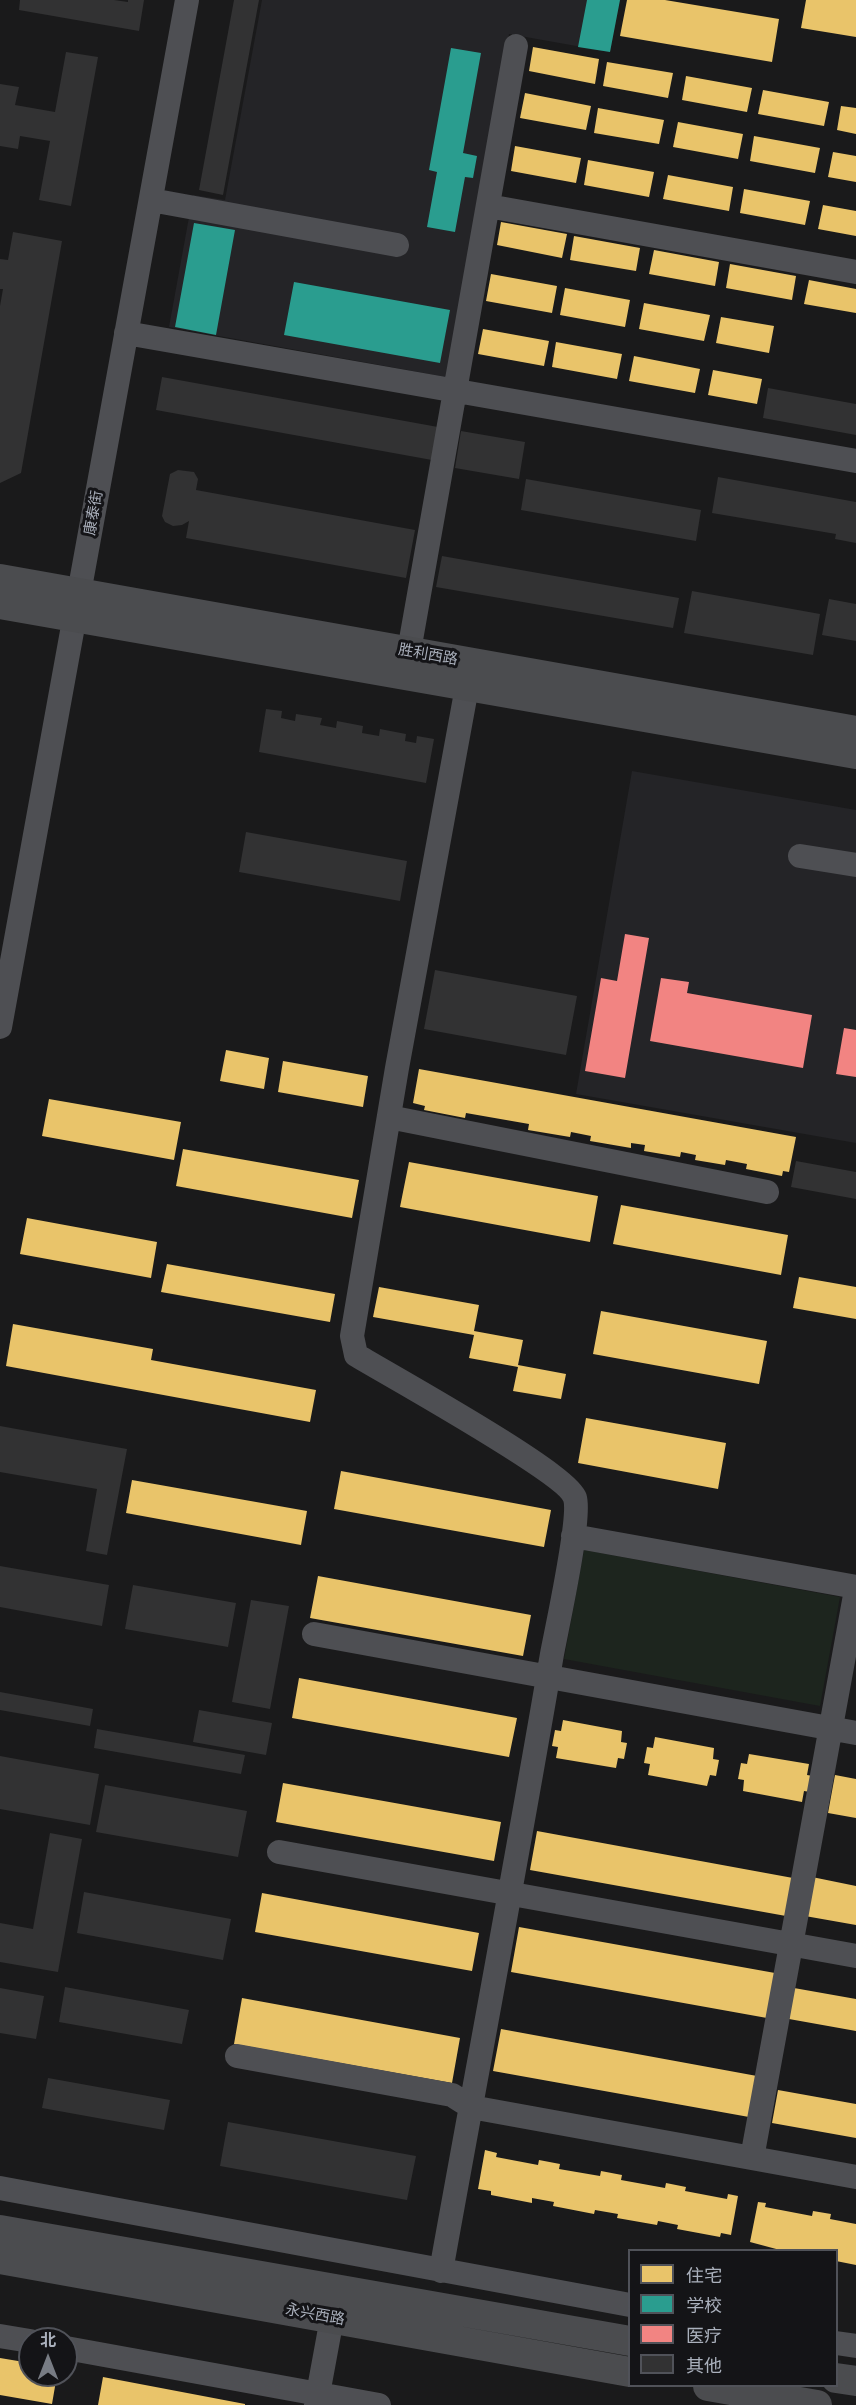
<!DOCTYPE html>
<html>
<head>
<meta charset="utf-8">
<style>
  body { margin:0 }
  #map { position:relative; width:856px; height:2405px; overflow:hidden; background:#1a1a1b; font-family:Arial,"Noto Sans SC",sans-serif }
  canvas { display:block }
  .legend { position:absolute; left:628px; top:2249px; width:210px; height:138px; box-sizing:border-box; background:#141417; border:2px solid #505259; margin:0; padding:8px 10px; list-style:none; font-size:18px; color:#aab0bc }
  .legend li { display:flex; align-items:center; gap:12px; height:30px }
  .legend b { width:30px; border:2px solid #505259 }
  .north { position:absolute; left:18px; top:2327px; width:60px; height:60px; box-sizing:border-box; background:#141417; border:2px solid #505259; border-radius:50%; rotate:0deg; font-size:16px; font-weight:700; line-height:24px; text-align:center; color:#aab0bc }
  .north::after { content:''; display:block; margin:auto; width:21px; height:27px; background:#787c84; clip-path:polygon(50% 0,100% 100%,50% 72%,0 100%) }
</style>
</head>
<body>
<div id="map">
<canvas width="856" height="2405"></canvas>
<ul class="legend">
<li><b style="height:16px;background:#e9c46a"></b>住宅</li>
<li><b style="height:16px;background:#2a9d8f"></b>学校</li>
<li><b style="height:16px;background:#f28482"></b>医疗</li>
<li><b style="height:16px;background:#323233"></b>其他</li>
</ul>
<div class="north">北</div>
</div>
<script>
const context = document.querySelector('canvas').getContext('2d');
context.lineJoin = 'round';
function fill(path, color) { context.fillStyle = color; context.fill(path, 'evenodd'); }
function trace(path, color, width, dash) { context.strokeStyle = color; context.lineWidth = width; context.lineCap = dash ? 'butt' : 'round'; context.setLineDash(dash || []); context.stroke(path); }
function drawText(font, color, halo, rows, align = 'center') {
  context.font = font + ' Arial,"Noto Sans SC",sans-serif'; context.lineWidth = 6; context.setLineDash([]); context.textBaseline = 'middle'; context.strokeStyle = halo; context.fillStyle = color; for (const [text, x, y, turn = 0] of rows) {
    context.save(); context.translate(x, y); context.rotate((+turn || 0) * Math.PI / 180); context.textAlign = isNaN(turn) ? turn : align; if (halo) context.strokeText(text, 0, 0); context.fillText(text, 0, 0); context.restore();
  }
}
fill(new Path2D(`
  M262,0H620L610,52L509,34L446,377L169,327L193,195L225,200Z
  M632,771L856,810V1143L576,1094Z`), '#242427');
fill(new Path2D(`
  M584,1550L840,1597L820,1706L564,1659Z`), '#1d251e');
fill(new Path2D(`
  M627,0H665L779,19L772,62L620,36Z
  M806,0H856V37L801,28Z
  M533,47L599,59L595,84L529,71Z
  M607,62L673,73L668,98L603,86Z
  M686,76L752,88L747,112L682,100Z
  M763,90L829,102L824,126L758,114Z
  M525,93L591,106L586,130L520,118Z
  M841,106L856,108V134L837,130Z
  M598,108L664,120L659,144L594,133Z
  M678,122L743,134L738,159L673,147Z
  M754,136L820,148L815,173L750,161Z
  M515,146L581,158L576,183L511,171Z
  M833,152L856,156V182L828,177Z
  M588,160L654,172L649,197L584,185Z
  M668,175L733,187L729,211L663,199Z
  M744,189L810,201L805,225L740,213Z
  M823,205L856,211V236L818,229Z
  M501,222L567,234L562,258L497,245Z
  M574,236L640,248L636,271L570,260Z
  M654,250L719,262L715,286L649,274Z
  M730,264L796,276L792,300L726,288Z
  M491,274L557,286L552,313L486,301Z
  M809,280L856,289V313L804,304Z
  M565,288L630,300L625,327L560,315Z
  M644,303L710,315L704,341L639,329Z
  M721,317L774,326L769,353L716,343Z
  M483,329L549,341L544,366L478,354Z
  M556,342L622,354L617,379L552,367Z
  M634,356L700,369L695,393L629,381Z
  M713,370L762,379L757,404L708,395Z
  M226,1050L269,1058L264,1089L220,1081Z
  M283,1061L368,1076L363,1107L278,1092Z
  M419,1069L796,1137L789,1172L783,1171L782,1176L746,1169L747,1164L726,1160L725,1165L695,1160L696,1155L681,1152L680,1157L644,1151L645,1145L631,1143V1148L590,1141L591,1136L571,1132L570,1137L528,1130L529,1124L466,1113L465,1118L424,1110L425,1106L413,1103Z
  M49,1099L181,1122L174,1160L42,1136Z
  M183,1149L359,1180L352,1218L176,1186Z
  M409,1162L598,1196L590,1242L400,1207Z
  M621,1205L788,1235L781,1275L613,1244Z
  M27,1218L157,1242L151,1278L20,1254Z
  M167,1264L335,1294L330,1322L161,1292Z
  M799,1277L856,1287V1319L793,1308Z
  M379,1287L479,1305L474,1331L523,1340L518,1365L566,1374L561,1399L513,1391L518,1367L469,1358L474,1335L373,1317Z
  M601,1311L767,1341L759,1384L593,1354Z
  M13,1324L153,1349L151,1360L316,1390L310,1422L6,1366Z
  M586,1418L726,1443L718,1489L578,1463Z
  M341,1471L551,1510L544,1547L334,1509Z
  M132,1480L307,1511L301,1545L126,1513Z
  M318,1576L531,1615L523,1656L310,1618Z
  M299,1678L517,1718L509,1757L292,1718Z
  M563,1720L622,1731L621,1742L627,1743L624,1759L618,1758L616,1768L556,1758L558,1747L552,1746L555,1730L561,1731Z
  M655,1737L714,1748L713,1759L719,1760L716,1776L710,1775L707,1786L648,1775L650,1764L644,1763L647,1747L653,1748Z
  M749,1754L809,1764L807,1775L813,1776L810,1792L804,1791L802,1802L743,1791L744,1780L738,1779L741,1763L747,1764Z
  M835,1775L856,1779V1818L828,1813Z
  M283,1783L501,1822L494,1861L276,1822Z
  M537,1831L793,1878L786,1916L530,1870Z
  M812,1877L856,1886V1925L805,1916Z
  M262,1893L479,1933L472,1971L255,1932Z
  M519,1927L775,1973L767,2018L511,1972Z
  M794,1988L856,1999V2031L789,2019Z
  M242,1998L460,2038L452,2083L234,2044Z
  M501,2029L757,2076L749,2117L493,2071Z
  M778,2090L856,2104V2138L772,2123Z
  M485,2150L497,2153L496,2157L538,2165L539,2160L560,2164L559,2169L600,2176L601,2171L622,2175L621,2180L665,2188L666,2183L686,2187L685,2191L727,2199L728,2194L738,2196L731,2235L721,2233L720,2237L677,2229L678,2225L658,2221L657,2225L617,2218L618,2214L595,2210L594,2214L553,2206L554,2202L532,2198V2203L491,2195V2191L478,2189Z
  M758,2202L766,2203L765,2207L812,2216L813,2211L831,2214L830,2219L856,2224V2265L836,2261V2250H780L750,2242Z
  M0,2358L30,2363V2375H57L52,2404L0,2395Z
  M103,2377L245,2404V2405H98Z`), '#e9c46a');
fill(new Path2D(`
  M587,0H620L610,52L578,47Z
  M451,48L481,53L463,153L477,156L473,178L465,177L455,232L427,227L437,172L429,170Z
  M194,223L235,230L216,335L175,327Z
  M294,282L450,310L440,363L284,335Z`), '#2a9d8f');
fill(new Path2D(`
  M625,934L649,938L625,1078L585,1071L601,978L617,981Z
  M661,978L689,982L687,993L812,1015L803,1068L650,1041Z
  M844,1028L856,1030V1077L836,1074Z`), '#f28482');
fill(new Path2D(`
  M20,0H114L128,2V0H144L139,31L19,10Z
  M234,0H259L223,195L199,190Z
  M66,52L98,57L71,206L39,200L50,141L20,136L18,149L0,146V84L19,87L15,105L55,112Z
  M13,232L62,241L21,473L0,483V306L3,289H0V259L8,260Z
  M162,377L438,427L432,460L156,410Z
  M768,388L856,404V435L763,418Z
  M461,431L525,442L519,479L455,468Z
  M178,470L194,472L198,479L196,490L415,530L406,578L186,538L189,521L182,525L173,526L165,522L162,516L170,474Z
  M718,477L856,502V543L835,539L836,534L712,513Z
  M526,479L701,510L696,541L521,510Z
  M442,556L679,598L673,628L436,587Z
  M692,591L820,614L813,655L684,633Z
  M829,599L856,604V641L822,635Z
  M266,709L282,711L281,718L295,721L296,714L322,718L320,725L336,728L337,721L363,726L362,733L379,736L380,729L406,734L405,741L416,743L417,736L434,739L426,783L259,752Z
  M246,832L407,861L400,901L239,872Z
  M435,970L577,996L566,1055L424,1029Z
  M796,1161L856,1172V1199L791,1187Z
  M0,1426L127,1449L107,1555L86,1551L97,1489L0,1472Z
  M0,1566L109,1585L102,1626L0,1607Z
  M133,1585L236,1603L228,1647L125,1629Z
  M251,1600L289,1606L270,1709L232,1702Z
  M0,1692L93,1709L90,1726L0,1710Z
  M199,1710L272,1723L266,1755L193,1742Z
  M97,1729L245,1755L241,1774L94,1748Z
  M0,1756L99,1774L90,1825L0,1809Z
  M105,1785L247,1811L238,1857L96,1832Z
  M50,1833L82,1839L58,1972L0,1962V1923L33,1929Z
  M84,1892L231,1919L223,1960L77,1933Z
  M65,1987L189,2010L182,2044L59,2022Z
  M0,1988L44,1996L36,2039L0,2033Z
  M48,2078L170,2100L164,2130L42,2108Z
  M228,2122L416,2156L407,2200L220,2166Z`), '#323233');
trace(new Path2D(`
  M151,200L397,245
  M488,206L856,272
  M126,333L856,461
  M409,651L516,46
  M800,856L856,865
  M0,1027L187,0
  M389,1117L767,1192
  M573,1536L856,1587
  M314,1634L856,1733
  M279,1852L856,1956
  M237,2056L452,2095L471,2107L856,2177
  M752,2158L856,1590
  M0,2188L630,2305
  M441,2271C478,2065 517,1860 552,1654C557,1627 581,1519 575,1498C567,1473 389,1375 356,1355L352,1336L397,1068L467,687
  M0,2336L30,2341
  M836,2343L856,2346
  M66,2348L379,2405
  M316,2405L332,2318`), '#4e4f53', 24);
trace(new Path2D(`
  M0,579L856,731
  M0,604L856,754
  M0,2230L630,2341
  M0,2259L630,2372
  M836,2378L856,2381
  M708,2386L817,2405`), '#4b4c4f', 30);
drawText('15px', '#aab0bc', '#141417', [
  ["康泰街",94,513,-80],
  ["胜利西路",428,655,10],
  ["永兴西路",315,2315,10]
]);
</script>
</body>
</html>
